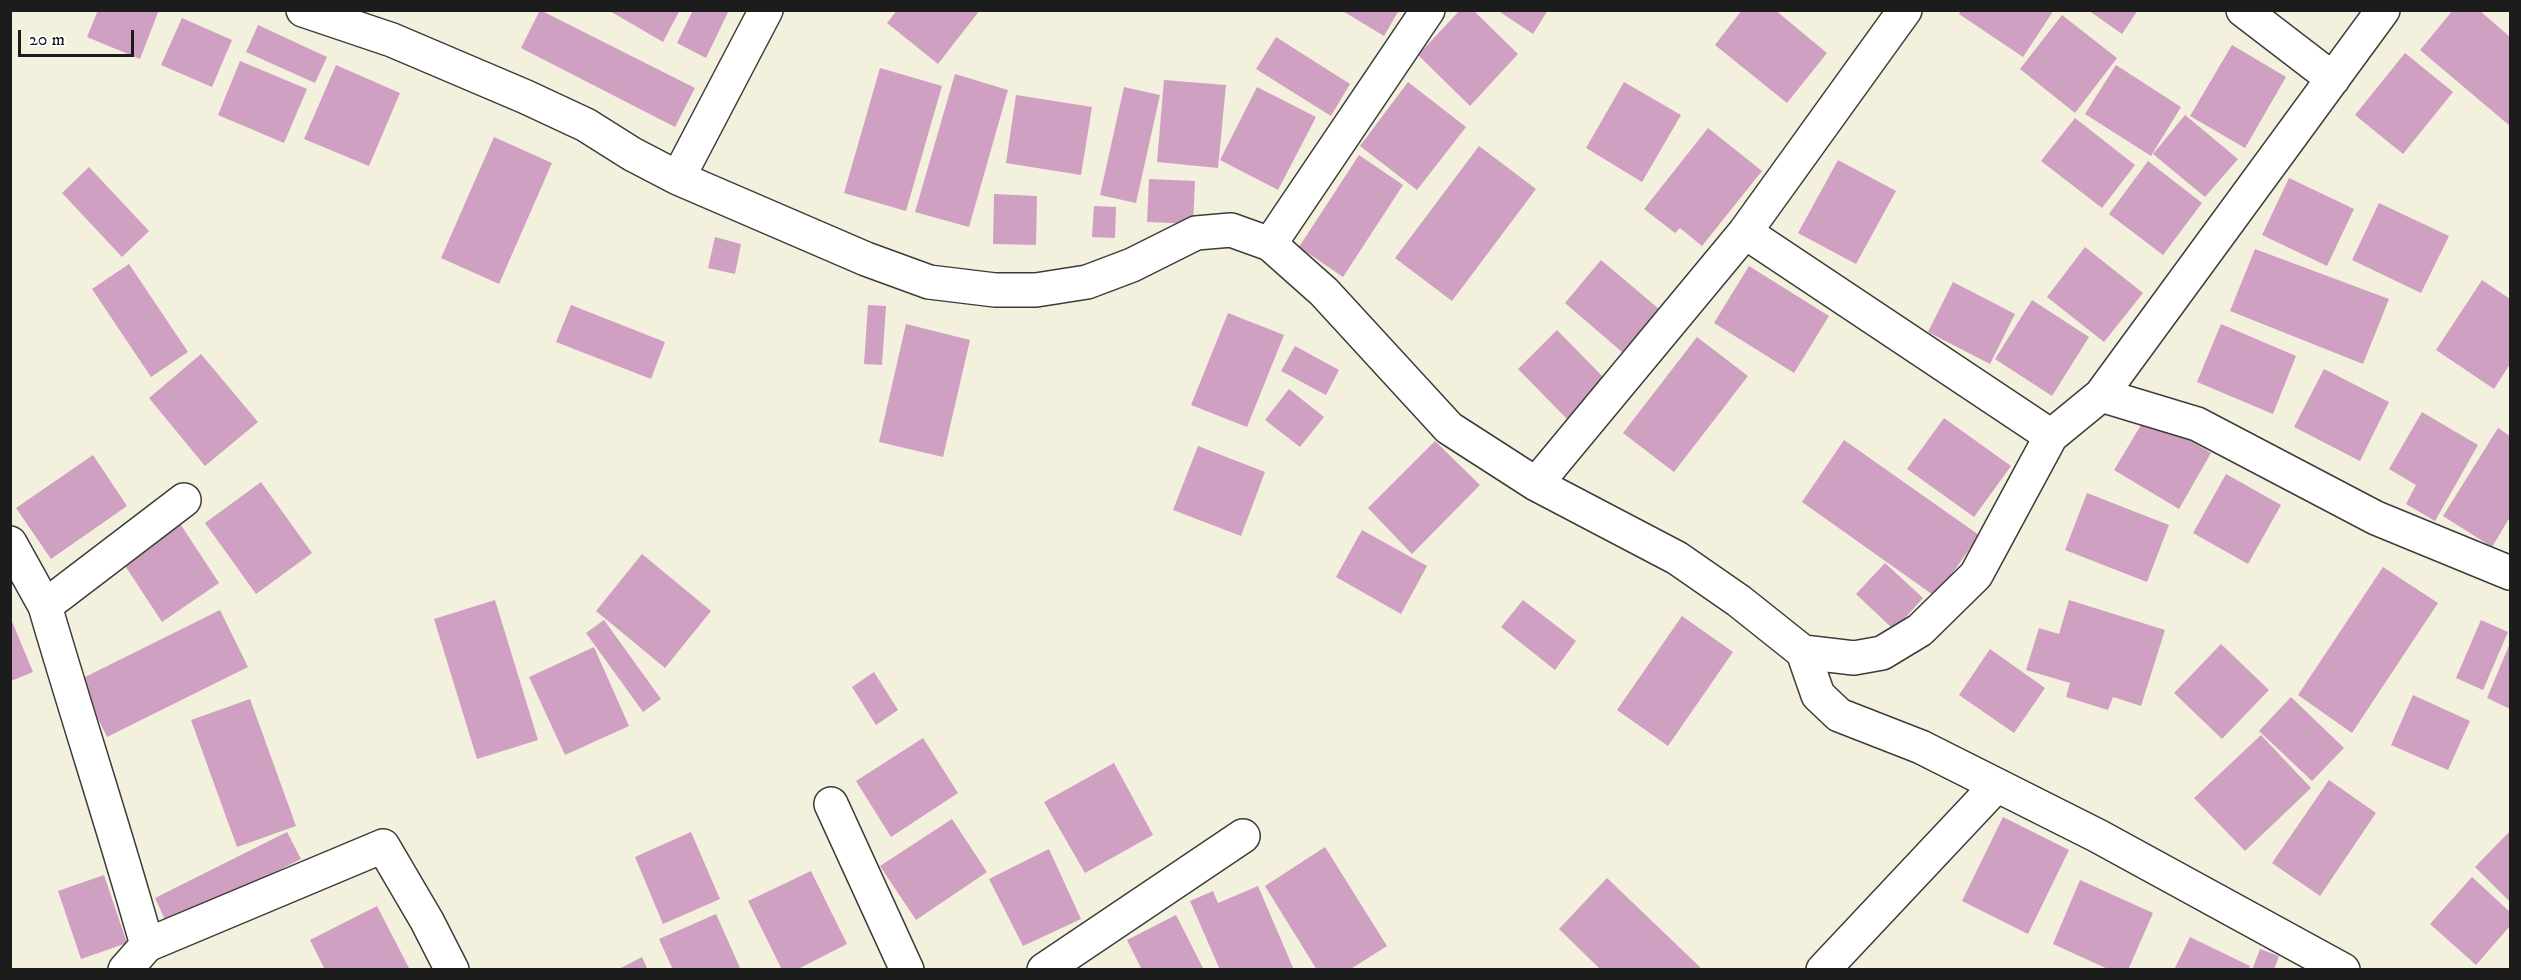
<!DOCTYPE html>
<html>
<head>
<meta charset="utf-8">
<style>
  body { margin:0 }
  #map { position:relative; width:2521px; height:980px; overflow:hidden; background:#f3f0de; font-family:"IM FELL DW Pica",serif }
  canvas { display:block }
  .frame { position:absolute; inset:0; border:12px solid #1c1c1c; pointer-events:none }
  .scale { position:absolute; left:18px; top:30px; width:116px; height:27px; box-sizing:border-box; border:3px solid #1c1c1c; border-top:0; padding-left:8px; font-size:18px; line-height:21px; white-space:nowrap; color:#1c1c1c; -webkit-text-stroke:4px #fff; paint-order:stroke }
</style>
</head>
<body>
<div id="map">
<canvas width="2521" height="980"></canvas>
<div class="frame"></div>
<div class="scale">20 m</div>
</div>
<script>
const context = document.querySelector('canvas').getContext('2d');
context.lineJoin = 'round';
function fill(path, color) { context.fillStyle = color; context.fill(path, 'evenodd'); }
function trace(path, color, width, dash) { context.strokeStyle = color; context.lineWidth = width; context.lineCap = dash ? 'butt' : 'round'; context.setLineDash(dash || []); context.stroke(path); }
fill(new Path2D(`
  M98,10H159L140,59L87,37Z
  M540,10L695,88L675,127L521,48Z
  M608,10H680L663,42Z
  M693,10H729L706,58L677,43Z
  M897,10H980L938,64L887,23Z
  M1341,10H1399L1384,36Z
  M1460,10H1473L1518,54L1470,106L1418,55Z
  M1497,10H1548L1533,34Z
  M1742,10H1775L1827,53L1787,103L1715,45Z
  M1961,10H2054L2023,57L1959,14Z
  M2088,10H2138L2122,34Z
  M2453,10H2479L2510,37V126L2420,50Z
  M2062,15L2117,58L2075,113L2020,69Z
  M182,18L232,40L212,87L161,65Z
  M258,25L327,57L315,83L246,52Z
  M1276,37L1350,84L1331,116L1256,69Z
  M2232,45L2286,77L2245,148L2190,116Z
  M2405,53L2453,92L2403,154L2355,115Z
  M240,61L307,89L284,143L218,115Z
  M336,65L400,93L369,166L304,139Z
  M2116,65L2181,107L2151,156L2085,114Z
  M880,68L942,86L906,211L844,193Z
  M955,74L1008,90L969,227L915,212Z
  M1164,80L1226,85L1218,168L1157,162Z
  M1408,82L1466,127L1417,190L1360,146Z
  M1624,82L1681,115L1642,182L1586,148Z
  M1124,87L1160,95L1136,203L1100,195Z
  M1257,87L1316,117L1278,190L1220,160Z
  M1016,95L1092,107L1081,175L1006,163Z
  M2185,115L2238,159L2205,197L2153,154Z
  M2075,118L2135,165L2102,208L2041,161Z
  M1708,128L1762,171L1702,246L1680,228L1675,233L1644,209Z
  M494,137L552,163L499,284L441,258Z
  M1479,146L1536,189L1452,301L1395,258Z
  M1359,155L1403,185L1343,277L1299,247Z
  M1838,160L1896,191L1856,264L1798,233Z
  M2148,161L2202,203L2163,255L2109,214Z
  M89,167L149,231L122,257L62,193Z
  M2289,178L2354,209L2327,266L2262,235Z
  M1149,179L1195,181L1193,224L1147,222Z
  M994,194L1037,196L1036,245L993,244Z
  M2379,203L2449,236L2421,293L2352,260Z
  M1094,206L1116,207L1115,238L1092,237Z
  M715,237L741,244L735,274L708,268Z
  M2085,247L2143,293L2104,342L2047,297Z
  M2255,249L2389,299L2363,364L2230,311Z
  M1601,260L1659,309L1622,352L1565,303Z
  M129,264L188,352L151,377L92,289Z
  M1749,266L1829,316L1794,373L1714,323Z
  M2482,280L2510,299V364L2494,389L2436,350Z
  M1953,282L2015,314L1990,364L1928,332Z
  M2032,300L2089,337L2052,396L1995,359Z
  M571,305L665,342L651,379L556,342Z
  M868,305L886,306L882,365L864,364Z
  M1228,313L1284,335L1247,427L1191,405Z
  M906,324L970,340L943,457L879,442Z
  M2221,324L2296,356L2273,414L2197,382Z
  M1557,330L1607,381L1568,420L1518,369Z
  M1697,337L1748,376L1674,472L1623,433Z
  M1295,346L1339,370L1326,395L1281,371Z
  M201,354L258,422L205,466L149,398Z
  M2324,369L2389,402L2360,461L2294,427Z
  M1289,389L1324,417L1300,447L1265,420Z
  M2422,412L2478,445L2435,521L2406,504L2416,485L2389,469Z
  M2147,415L2211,453L2179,509L2114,470Z
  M1944,418L2011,466L1974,517L1907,469Z
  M2498,428L2510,436V517L2492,547L2443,516Z
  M1844,440L1979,535L1936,597L1802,502Z
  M1435,441L1480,485L1412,554L1368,508Z
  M1198,446L1265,472L1241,536L1173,510Z
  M93,455L127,506L51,559L16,508Z
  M2226,474L2281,505L2248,564L2193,533Z
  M261,482L312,553L256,594L205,523Z
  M2087,493L2169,525L2147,582L2065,550Z
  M179,522L219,583L162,622L122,561Z
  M1362,530L1427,566L1401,614L1336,577Z
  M642,554L711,611L665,668L596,611Z
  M1885,563L1923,598L1894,630L1856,594Z
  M2383,567L2438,603L2352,733L2298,695Z
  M495,600L538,740L477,759L434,619Z
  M1523,600L1576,641L1555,670L1501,627Z
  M2069,600L2165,630L2141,706L2113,697L2108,710L2066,697L2070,683L2026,670L2039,628L2059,634Z
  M220,610L248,667L107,737L79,680Z
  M1682,616L1733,652L1668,746L1617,710Z
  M11,619L33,672L11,681Z
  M604,620L661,699L643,712L586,633Z
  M2481,620L2508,632L2483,690L2456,678Z
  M2510,643V709L2487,698Z
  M2221,644L2269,690L2222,739L2174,693Z
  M594,647L629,726L565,755L529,677Z
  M1990,649L2045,688L2014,733L1959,695Z
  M874,672L898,710L876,725L852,687Z
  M2413,695L2470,721L2448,770L2391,745Z
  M2291,697L2344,748L2312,781L2259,731Z
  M250,699L296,826L237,847L191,720Z
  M2261,735L2311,788L2245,851L2194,798Z
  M923,738L958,793L891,837L856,781Z
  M1114,763L1153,835L1085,873L1044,802Z
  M2329,780L2376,813L2320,896L2272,863Z
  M2003,817L2069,850L2028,934L1962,901Z
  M952,819L987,872L916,920L880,866Z
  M2510,831V902L2475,867Z
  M287,832L301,859L168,926L155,898Z
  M691,832L720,899L663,924L635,857Z
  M1325,847L1387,946L1349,970H1317L1265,886Z
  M1049,849L1081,919L1023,946L989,879Z
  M811,871L847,944L796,970H782L748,901Z
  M104,875L127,943L81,959L58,891Z
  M2472,877L2510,912V926L2476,965L2430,924Z
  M1607,878L1703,970H1601L1559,929Z
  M2080,880L2153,913L2128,970H2110L2053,944Z
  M1258,886L1294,970H1220L1190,901L1213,891L1218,903Z
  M377,906L410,970H325L310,940Z
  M716,914L741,970H673L659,939Z
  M1176,915L1204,970H1142L1127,940Z
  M2190,937L2250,966L2248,970H2174Z
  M2260,949L2279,956L2274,970H2252Z
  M642,957L648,970H617Z`), '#d0a0c2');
const minor = new Path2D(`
  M303,10L392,40L526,97L586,125L632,154L678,178L866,259L929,282L995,290H1036L1087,282L1132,265L1196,233L1231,230L1270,244L1324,292L1449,428L1536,484L1677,558L1739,601L1803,652L1818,695L1839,715L1921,747L2098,836L2343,970
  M2243,10L2333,79
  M678,178L766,10
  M1745,232L2051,436
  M1270,244L1428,10
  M2101,395L2197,424L2376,518L2510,573
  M1536,484L1745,232L1905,10
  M10,543L45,606
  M1803,652L1854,658L1882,653L1920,630L1976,575L2051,436L2101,395L2383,10
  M831,804L907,970
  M147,945L383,846L427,921L452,970
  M125,970L147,945C115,831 78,719 45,606L184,500
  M1044,970L1243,836
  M1823,970L1996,786`);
trace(minor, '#3c3c39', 36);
trace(minor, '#fff', 33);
</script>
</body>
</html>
